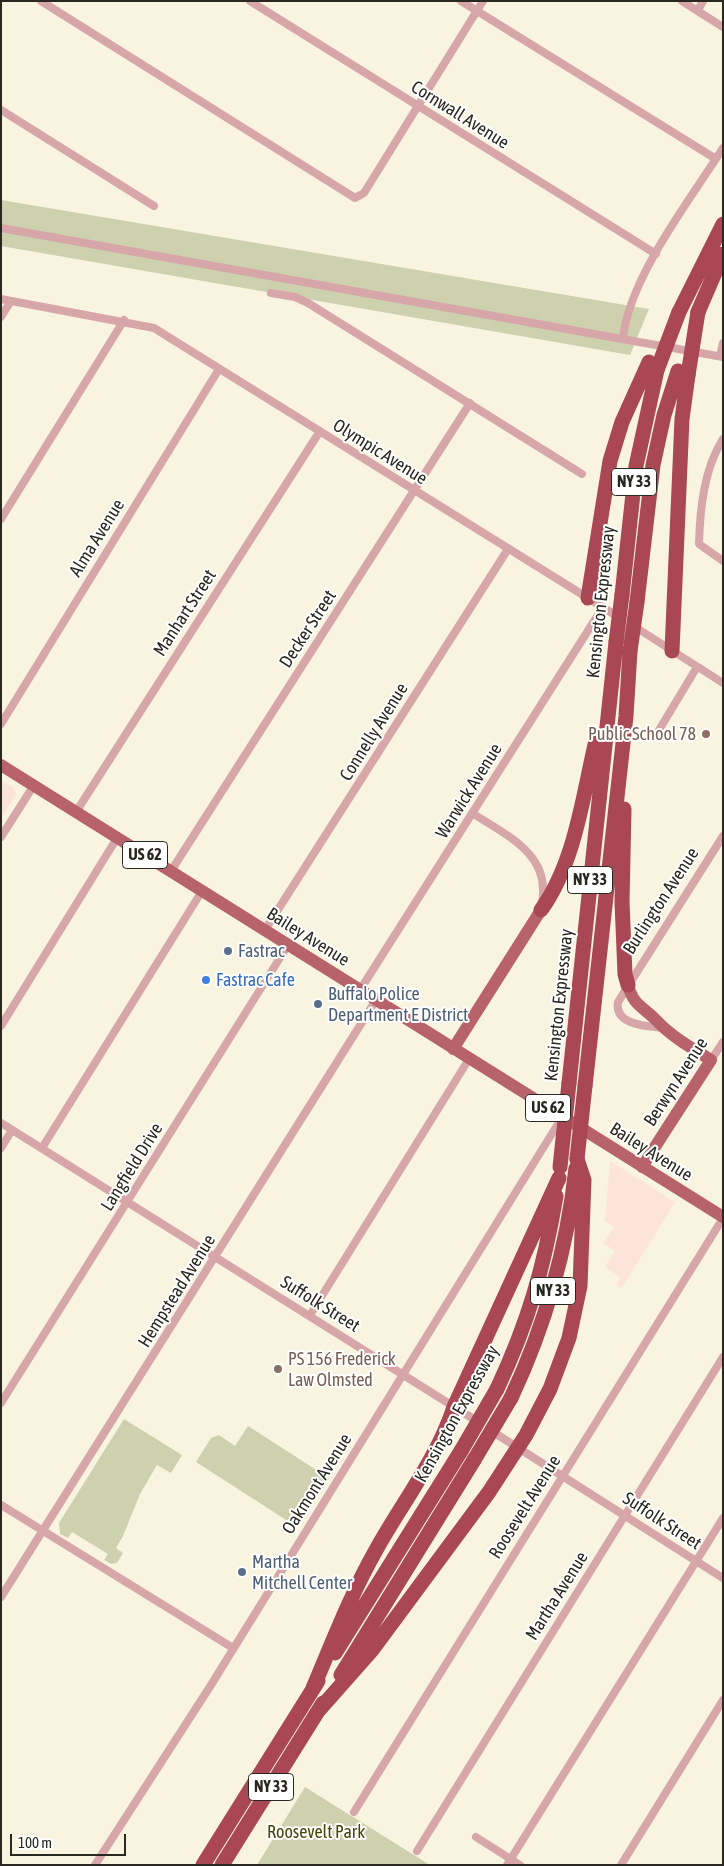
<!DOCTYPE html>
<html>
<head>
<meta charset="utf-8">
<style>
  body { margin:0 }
  #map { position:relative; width:724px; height:1866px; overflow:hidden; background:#f8f4e0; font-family:"Asap Condensed",sans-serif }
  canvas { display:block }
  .frame { position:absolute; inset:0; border:2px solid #292820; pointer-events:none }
  .scale { position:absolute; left:10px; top:1834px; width:116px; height:22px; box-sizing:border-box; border:2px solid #292820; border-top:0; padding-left:6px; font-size:15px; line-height:18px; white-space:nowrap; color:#292820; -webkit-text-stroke:4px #fff; paint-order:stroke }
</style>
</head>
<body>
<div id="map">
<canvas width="724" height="1866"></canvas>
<div class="frame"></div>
<div class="scale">100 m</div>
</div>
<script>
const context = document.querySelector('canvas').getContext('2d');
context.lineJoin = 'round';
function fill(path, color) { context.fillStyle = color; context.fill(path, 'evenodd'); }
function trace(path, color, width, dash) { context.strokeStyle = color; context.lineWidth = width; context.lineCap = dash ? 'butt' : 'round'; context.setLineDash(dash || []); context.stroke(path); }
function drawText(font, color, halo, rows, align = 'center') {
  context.font = font + ' "Asap Condensed",sans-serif'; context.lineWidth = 4; context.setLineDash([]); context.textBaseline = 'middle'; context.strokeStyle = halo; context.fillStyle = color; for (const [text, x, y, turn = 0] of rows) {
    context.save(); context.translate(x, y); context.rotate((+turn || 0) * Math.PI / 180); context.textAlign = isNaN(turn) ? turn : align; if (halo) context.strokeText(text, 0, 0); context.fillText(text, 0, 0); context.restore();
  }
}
fill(new Path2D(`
  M1,780L14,788L16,795L1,818Z
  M610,1161L675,1202L622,1288L617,1285L620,1277L605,1267L615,1251L603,1243L614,1227L605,1221Z`), '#fce4da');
fill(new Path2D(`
  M1,200L649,309L630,355L1,246Z
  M124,1419L182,1455L171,1473L157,1465L140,1494L123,1536L116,1548L123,1553L117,1563L111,1564L104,1560L108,1554L72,1532L68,1538L60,1534L59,1523Z
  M248,1426L329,1478L297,1527L196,1462L211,1438L219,1435L235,1446Z
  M305,1787L430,1865H257Z`), '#ced1ad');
trace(new Path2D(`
  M41,1L355,198L364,193L483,1
  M250,1L656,254
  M461,1L716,159
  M682,1L723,27
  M698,10L703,1
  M1,110L154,206
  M1,228L723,357
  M271,293L295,297L308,303L582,474
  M1,299L154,328L620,618
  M1,317L11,301
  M623,338C629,278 690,200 723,148
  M720,356L723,343
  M723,439C704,469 700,508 699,544L723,561
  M1,519L124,320
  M632,625L723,683
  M1,724L219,369
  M656,735L697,667
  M76,812L320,431
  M472,813C506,835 551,854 542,902
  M1,837L34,785
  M171,871L470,403
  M265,930L508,549
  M360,990L603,607
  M1,1026L117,838
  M662,1028C647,1026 614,1025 618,1002L723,836
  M711,1060L723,1042
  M1,1123L480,1423
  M1,1148L12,1130
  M42,1148L202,891
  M310,1315L469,1059
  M1,1403L288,945
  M490,1430L723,1578
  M1,1505L233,1648
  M1,1597L376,1000
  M354,1812L723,1218
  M476,1837L520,1865
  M417,1851L723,1357
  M95,1865L211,1685L561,1119
  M507,1865L723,1518
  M621,1865L723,1700`), '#d7a6a9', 8);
trace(new Path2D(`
  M1,765L723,1217
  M628,985C634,1007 643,1006 657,1021C672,1037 692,1048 711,1060L642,1167
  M453,1049L541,910`), '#b8626b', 12);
trace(new Path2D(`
  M679,312L723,224
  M698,312L723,254
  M622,595L636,466L657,370
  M588,598L610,461L622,422L649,362
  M637,602L653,465L664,415L678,371
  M672,651L682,419L688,375
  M624,809L622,902L625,974L628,985
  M541,910C576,861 583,794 597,736
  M569,1083L616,642
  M585,1086L626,716L630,651
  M497,1389C528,1323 544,1268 556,1196
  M511,1398C546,1324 567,1249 576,1168
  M335,1653L461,1451
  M341,1675L474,1460
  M313,1688C333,1641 351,1594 376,1550C402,1503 437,1459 454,1407L559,1178
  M319,1710L372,1650L489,1492L526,1435L550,1389L569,1338L580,1286L584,1180L577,1159
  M203,1865L318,1681
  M222,1865L323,1703`), '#aa4755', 15);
trace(new Path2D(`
  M657,370L679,312
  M688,375L698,312
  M616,642L622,595
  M630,651L637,602
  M577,1159L585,1086
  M560,1167L569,1083
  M461,1451L497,1389
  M474,1460L511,1398`), '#aa4755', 15);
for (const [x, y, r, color] of [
  [706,734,5,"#8d6e63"],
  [228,951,5,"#5c6f8a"],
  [206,980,5,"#3f7fe0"],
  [318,1004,5,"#5c6f8a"],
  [278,1369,5,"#8d6e63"],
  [242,1572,5,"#5c6f8a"]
]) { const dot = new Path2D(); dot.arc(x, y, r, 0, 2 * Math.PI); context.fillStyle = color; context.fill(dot); trace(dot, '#fff', 2); }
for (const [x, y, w] of [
  [634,482,45],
  [145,855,45],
  [590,880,45],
  [548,1108,45],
  [553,1291,45],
  [271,1787,45]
]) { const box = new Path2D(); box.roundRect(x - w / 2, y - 13.5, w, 27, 4); context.fillStyle = '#fff'; context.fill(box); trace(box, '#292820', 1); }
drawText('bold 16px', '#292820', null, [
  ["NY 33",634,482],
  ["US 62",145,855],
  ["NY 33",590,880],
  ["US 62",548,1108],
  ["NY 33",553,1291],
  ["NY 33",271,1787]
]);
drawText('18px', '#292820', '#fff', [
  ["Cornwall Avenue",460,115,32],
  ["Olympic Avenue",380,452,32],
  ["Alma Avenue",97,538,-58],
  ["Kensington Expressway",601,602,-84],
  ["Manhart Street",185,613,-57],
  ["Decker Street",308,629,-57],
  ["Connelly Avenue",374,732,-58],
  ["Warwick Avenue",469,791,-58],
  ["Burlington Avenue",661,901,-57],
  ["Bailey Avenue",308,937,32],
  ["Kensington Expressway",559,1005,-84],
  ["Berwyn Avenue",676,1082,-57],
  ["Bailey Avenue",651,1152,32],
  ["Langfield Drive",132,1167,-58],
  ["Hempstead Avenue",177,1291,-58],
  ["Suffolk Street",320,1304,32],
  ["Kensington Expressway",457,1414,-61],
  ["Oakmont Avenue",317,1484,-58],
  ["Roosevelt Avenue",525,1507,-58],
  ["Suffolk Street",662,1521,33],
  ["Martha Avenue",557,1596,-58]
]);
drawText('18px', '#785e54', '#fff', [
  ["Public School 78",696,734],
  ["PS 156 Frederick",288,1359,"left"],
  ["Law Olmsted",288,1380,"left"]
], 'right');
drawText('18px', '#4e5e75', '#fff', [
  ["Fastrac",238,951],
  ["Buffalo Police",328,994],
  ["Department E District",328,1015],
  ["Martha",252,1562],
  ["Mitchell Center",252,1583]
], 'left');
drawText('18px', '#366cbe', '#fff', [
  ["Fastrac Cafe",216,980]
], 'left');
drawText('18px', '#464707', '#fff', [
  ["Roosevelt Park",316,1832]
]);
</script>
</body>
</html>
